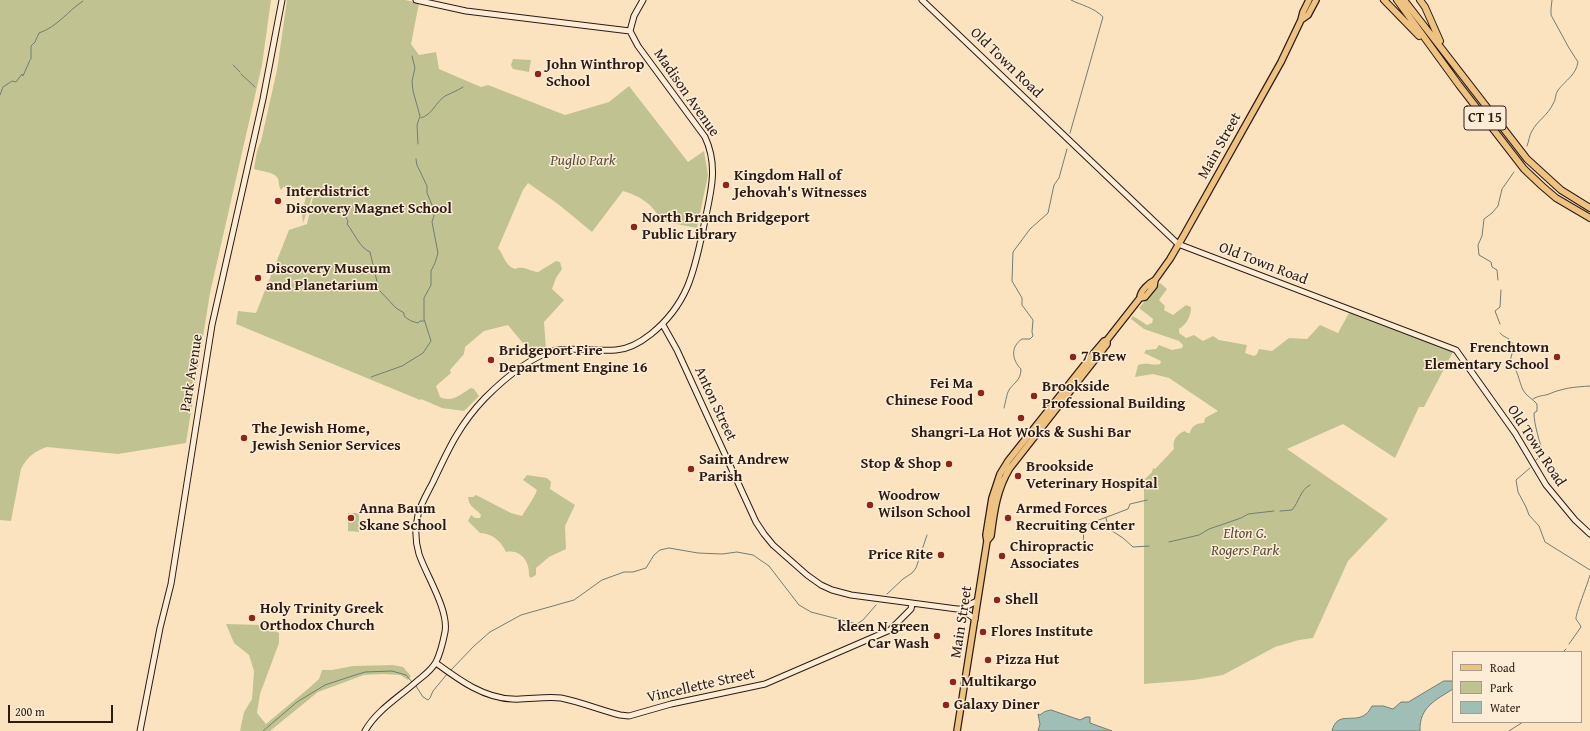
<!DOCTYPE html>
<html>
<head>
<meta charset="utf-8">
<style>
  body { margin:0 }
  #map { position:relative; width:1590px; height:731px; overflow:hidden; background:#fce3c0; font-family:"Gentium Book Plus",serif }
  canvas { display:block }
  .legend { position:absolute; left:1452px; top:651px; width:130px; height:72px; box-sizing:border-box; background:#fdedd6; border:1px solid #a99988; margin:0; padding:5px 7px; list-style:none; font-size:12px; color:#2c1b14 }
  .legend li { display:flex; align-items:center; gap:8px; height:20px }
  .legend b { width:20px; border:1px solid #a99988 }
  .scale { position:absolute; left:8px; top:705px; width:105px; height:18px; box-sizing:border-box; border:2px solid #2c1b14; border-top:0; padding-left:5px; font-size:12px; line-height:14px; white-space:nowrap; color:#2c1b14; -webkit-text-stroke:3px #fdedd6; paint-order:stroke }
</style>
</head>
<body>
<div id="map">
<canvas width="1590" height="731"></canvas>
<ul class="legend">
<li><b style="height:5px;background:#eec280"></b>Road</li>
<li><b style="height:11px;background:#c0c391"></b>Park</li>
<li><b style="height:11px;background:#9fbeb6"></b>Water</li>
</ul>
<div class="scale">200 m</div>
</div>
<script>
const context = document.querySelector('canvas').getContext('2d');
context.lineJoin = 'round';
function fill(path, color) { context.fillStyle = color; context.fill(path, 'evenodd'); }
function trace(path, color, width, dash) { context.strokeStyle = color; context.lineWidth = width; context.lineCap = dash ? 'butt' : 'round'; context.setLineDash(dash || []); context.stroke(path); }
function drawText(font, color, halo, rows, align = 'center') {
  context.font = font + ' "Gentium Book Plus",serif'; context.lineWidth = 3; context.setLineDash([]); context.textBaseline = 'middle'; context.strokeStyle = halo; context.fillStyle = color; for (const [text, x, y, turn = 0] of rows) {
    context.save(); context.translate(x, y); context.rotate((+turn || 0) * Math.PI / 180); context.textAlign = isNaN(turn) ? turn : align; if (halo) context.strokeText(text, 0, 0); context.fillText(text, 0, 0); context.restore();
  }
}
fill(new Path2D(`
  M0,0H271L262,65L210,293L186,443L118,454L47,447C35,451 27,457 21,469L11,521L0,520Z
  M287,0H405L419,3L411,44L419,55L436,52L439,69L481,87L488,85L565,115L609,102L629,86L688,162L704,151L708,175L697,228L661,221C653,204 640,196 623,191L592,232L558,204L528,183L523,190L498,248C504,255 505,266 515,269C523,265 530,271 538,272L556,261L560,262L562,269L556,278L552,289L564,300L544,322L546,349L531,353L508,325L484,331L465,347L464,354L450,370L451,373L436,386L440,397C452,403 461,394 471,388L474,389L479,396L464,411L442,408L421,399L420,400L236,324L238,311L256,313L289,230L307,224L315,188L303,223L302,214L306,196L302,195V191L283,187L281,190C278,186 280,182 277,177C273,172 260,171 254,169L257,151L261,141L277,70Z
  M513,59L531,60L529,72L513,69L511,65Z
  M1160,283L1167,289L1159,300L1165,306L1164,310L1173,315L1186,305L1191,307C1191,316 1187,324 1179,329V333L1186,338L1194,335L1203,341L1213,336L1219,340L1247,345L1245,353L1254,356L1257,354L1259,349L1272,351L1289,338L1307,339L1320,325L1338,333L1350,311L1454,350L1424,407H1419L1395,458L1343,424L1287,449L1388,519L1348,561L1313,638L1299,640L1275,647L1223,675L1194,680L1144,684V480L1152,472L1153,468L1155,469L1174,449C1172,441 1176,434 1185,431L1187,433H1190C1191,426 1197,423 1204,423L1205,418L1218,411L1169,378L1153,374L1135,377L1138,365C1148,362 1153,366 1160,364L1161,361L1144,353L1146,350L1156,349L1159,345L1172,350L1182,348L1183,345L1179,341L1144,329L1131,319L1133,316L1147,325L1152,323L1153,319L1139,308Z
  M527,475L547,478L551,482L550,489L575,505L565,526L566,549L549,557L536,568V575L531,578L529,576C530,562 521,549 506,552C500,540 493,534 480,533L468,521L471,515L475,518H480L481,515C476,508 469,508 468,497H473L476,495L511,513L522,516C527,507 534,499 537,490L523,480Z
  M348,513H359V532L348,531Z
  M226,624L262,625L279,633V643L260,694L257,713L266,724L309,688L319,679L322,670H332L353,666L393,665L403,667L411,676L408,680L400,675L383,674L364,675L318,692L270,731H240L244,712L252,699L254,671L249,655L234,643Z`), '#c0c391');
const water = new Path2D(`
  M1444,681H1453V689C1436,700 1419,707 1420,731H1332C1337,710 1354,724 1366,714C1368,713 1370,709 1372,706H1383L1393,709L1401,702H1408Z
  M1051,710L1080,720L1086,717H1090V723L1112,731H1038L1040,724L1038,714L1040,715L1044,712Z`);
fill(water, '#9fbeb6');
trace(water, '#717d75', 1);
trace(new Path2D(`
  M412,56L415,68L412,81L413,91L420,116L417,125L418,144
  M31,59V46L35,42L39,33C57,27 68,11 83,1
  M233,65L240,72
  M241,74L255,87
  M0,95L3,87L12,81L16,82L22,74L23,76L30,60
  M421,118C432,115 436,102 445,96C451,93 457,91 463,87
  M1070,133L1103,17C1093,7 1083,6 1071,0
  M1527,146C1529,141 1529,136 1532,131C1537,121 1548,115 1553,104C1556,100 1555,94 1558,90C1566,80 1576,75 1578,62L1569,48L1551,15V9L1552,0
  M329,206L343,212L348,221L347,224C355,234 359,247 370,252L379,290L396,308L404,313V316C410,321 411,321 418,323L420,321H424
  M1498,280L1497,270L1492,267L1491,262L1479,255L1478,245L1482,236L1484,219L1492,213L1498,206L1502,189L1514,172
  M1500,324L1495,311L1500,307L1501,290
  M1500,333C1502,336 1506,337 1509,339C1517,346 1511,354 1510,362C1518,369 1519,382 1523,390C1526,396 1533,399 1537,404V411L1534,413C1534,425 1540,442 1543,454L1536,460
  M371,377L402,366L423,353L431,341L424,319V298L431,285V271L435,263L438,253L432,222L435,212L427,193V186L417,165L416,159
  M1533,399C1539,395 1544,396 1549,394C1563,388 1574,387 1590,386
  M1004,408C1005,404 1007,394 1008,392C1012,383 1021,382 1021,369C1012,360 1010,347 1022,339H1030L1033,336L1032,332L1033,320L1022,305V298L1012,281L1013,252L1030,229L1048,213L1054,185L1059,178L1067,149
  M1530,468L1516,480L1518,492L1526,507L1529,515L1539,526L1545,542L1590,570
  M1280,511L1292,510C1299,502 1300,490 1310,485
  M1106,518L1109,529L1123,538L1133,547L1149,546
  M1169,542L1199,535L1209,529L1241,518L1248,514L1274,511
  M1088,552V550L1084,547L1083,526L1128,509L1130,504L1147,500
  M887,594L903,579L912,573L916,568L927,535
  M1569,644L1581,627C1580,624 1577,621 1576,619C1575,615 1588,583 1590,575
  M1563,652L1566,649
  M450,671L474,646L490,632L521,615L574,600L602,580L624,572H633L646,568L654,555L660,550L669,548L698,553L722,554L737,552L753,555L769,566L799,605L811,612L857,624L863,620L876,605
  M416,686L423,697L428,700L430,698L433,691L448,673
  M263,731L297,702L325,685L349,677L365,672L392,671L406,675L412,682
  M1509,731L1523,722`), '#717d75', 1);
const secondary = new Path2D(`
  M416,0L466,11L630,31
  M922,0L1178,244L1456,350L1515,433L1546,485L1575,520L1590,534
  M663,325L677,350L756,522L764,534L773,545L807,575L821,585L832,590L851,595L957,609H961L977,601
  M961,609L975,619
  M436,663C458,679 483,698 512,699C528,700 544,696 561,698C581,702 600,710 620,715L629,716L671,704L765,684L890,630L911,609L912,604
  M140,731L160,628L171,584L212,325L263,99L282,0
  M365,731C376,711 399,697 416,682C423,676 431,671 436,662C440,654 443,642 445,632C449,610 426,575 419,554C415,541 415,528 418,515C421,503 428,492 433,482C448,450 459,425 485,398C503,380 528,358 553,351C574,346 595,352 616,350C630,349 641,342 651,334C687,305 694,273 703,230C709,198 720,169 705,137L638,46L630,31L634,16L643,0`);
const primary = new Path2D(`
  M1301,20L1308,15L1316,0
  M1140,298L1145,297L1154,286L1155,280L1170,259L1184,235L1281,62L1301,20L1303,12L1309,0
  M987,541L991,536C994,512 997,489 1010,468L1097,357L1107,344V340L1140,298C1140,291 1149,283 1155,280
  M957,731L987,541L986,535L992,498L1000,474L1008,461L1093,354L1104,341L1107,340`);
const highway = new Path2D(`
  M1384,0L1419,36
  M1397,0L1459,85L1524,169L1542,186L1556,198L1590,218
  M1404,0L1527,159L1561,190L1590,208
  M1420,0L1425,7L1440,41`);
trace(secondary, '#2c1b14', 7);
trace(primary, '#2c1b14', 8);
trace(highway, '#2c1b14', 8);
trace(secondary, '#fdedd6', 5);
trace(primary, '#eec280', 5.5);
trace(highway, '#eec280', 6);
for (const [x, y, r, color] of [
  [538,74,4,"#8f2418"],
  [726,185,4,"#8f2418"],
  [278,201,4,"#8f2418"],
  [634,227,4,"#8f2418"],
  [258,278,4,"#8f2418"],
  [1073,357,4,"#8f2418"],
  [1557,357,4,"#8f2418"],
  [491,360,4,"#8f2418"],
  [981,393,4,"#8f2418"],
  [1034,396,4,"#8f2418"],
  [1021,418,4,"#8f2418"],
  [244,438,4,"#8f2418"],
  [949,464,4,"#8f2418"],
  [691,469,4,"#8f2418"],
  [1018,476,4,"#8f2418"],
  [870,505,4,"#8f2418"],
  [351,518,4,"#8f2418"],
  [1008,518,4,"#8f2418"],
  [941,555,4,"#8f2418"],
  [1002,556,4,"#8f2418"],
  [997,600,4,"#8f2418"],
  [252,618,4,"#8f2418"],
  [983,632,4,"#8f2418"],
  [937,636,4,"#8f2418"],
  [988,660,4,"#8f2418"],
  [953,682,4,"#8f2418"],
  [946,705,4,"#8f2418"]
]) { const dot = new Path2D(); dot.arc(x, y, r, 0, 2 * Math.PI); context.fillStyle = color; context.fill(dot); trace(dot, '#fdedd6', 1.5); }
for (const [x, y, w] of [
  [1485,118,42]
]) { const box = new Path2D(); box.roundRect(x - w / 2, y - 12, w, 24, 3); context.fillStyle = '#fdedd6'; context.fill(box); trace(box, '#2c1b14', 1); }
drawText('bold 14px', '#2c1b14', null, [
  ["CT 15",1485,118]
]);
drawText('15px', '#2c1b14', '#fdedd6', [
  ["Old Town Road",1006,63,44],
  ["Madison Avenue",686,93,55],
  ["Main Street",1220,146,-61],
  ["Old Town Road",1263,264,21],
  ["Park Avenue",192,373,-81],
  ["Anton Street",715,404,65],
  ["Old Town Road",1536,446,57],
  ["Main Street",962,622,-81],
  ["Vincellette Street",701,686,-13]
]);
drawText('bold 15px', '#2c1b14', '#fdedd6', [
  ["John Winthrop",546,65],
  ["School",546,82],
  ["Kingdom Hall of",734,176],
  ["Jehovah's Witnesses",734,193],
  ["Interdistrict",286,192],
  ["Discovery Magnet School",286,209],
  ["North Branch Bridgeport",642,218],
  ["Public Library",642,235],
  ["Discovery Museum",266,269],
  ["and Planetarium",266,286],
  ["Frenchtown",1549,348,"right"],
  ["Elementary School",1549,365,"right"],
  ["Bridgeport Fire",499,351],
  ["Department Engine 16",499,368],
  ["7 Brew",1081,357],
  ["Fei Ma",973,384,"right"],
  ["Chinese Food",973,401,"right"],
  ["Brookside",1042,387],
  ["Professional Building",1042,404],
  ["The Jewish Home,",252,429],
  ["Jewish Senior Services",252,446],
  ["Shangri-La Hot Woks & Sushi Bar",1021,433,"center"],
  ["Saint Andrew",699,460],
  ["Parish",699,477],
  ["Stop & Shop",941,464,"right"],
  ["Brookside",1026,467],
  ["Veterinary Hospital",1026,484],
  ["Woodrow",878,496],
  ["Wilson School",878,513],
  ["Anna Baum",359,509],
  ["Skane School",359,526],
  ["Armed Forces",1016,509],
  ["Recruiting Center",1016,526],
  ["Chiropractic",1010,547],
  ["Associates",1010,564],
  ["Price Rite",933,555,"right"],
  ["Shell",1005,600],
  ["Holy Trinity Greek",260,609],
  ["Orthodox Church",260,626],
  ["kleen N green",929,627,"right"],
  ["Car Wash",929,644,"right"],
  ["Flores Institute",991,632],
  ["Pizza Hut",996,660],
  ["Multikargo",961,682],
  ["Galaxy Diner",954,705]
], 'left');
drawText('italic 15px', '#584d3a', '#fdedd6', [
  ["Puglio Park",583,161],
  ["Elton G.",1245,534],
  ["Rogers Park",1245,551]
]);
</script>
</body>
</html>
